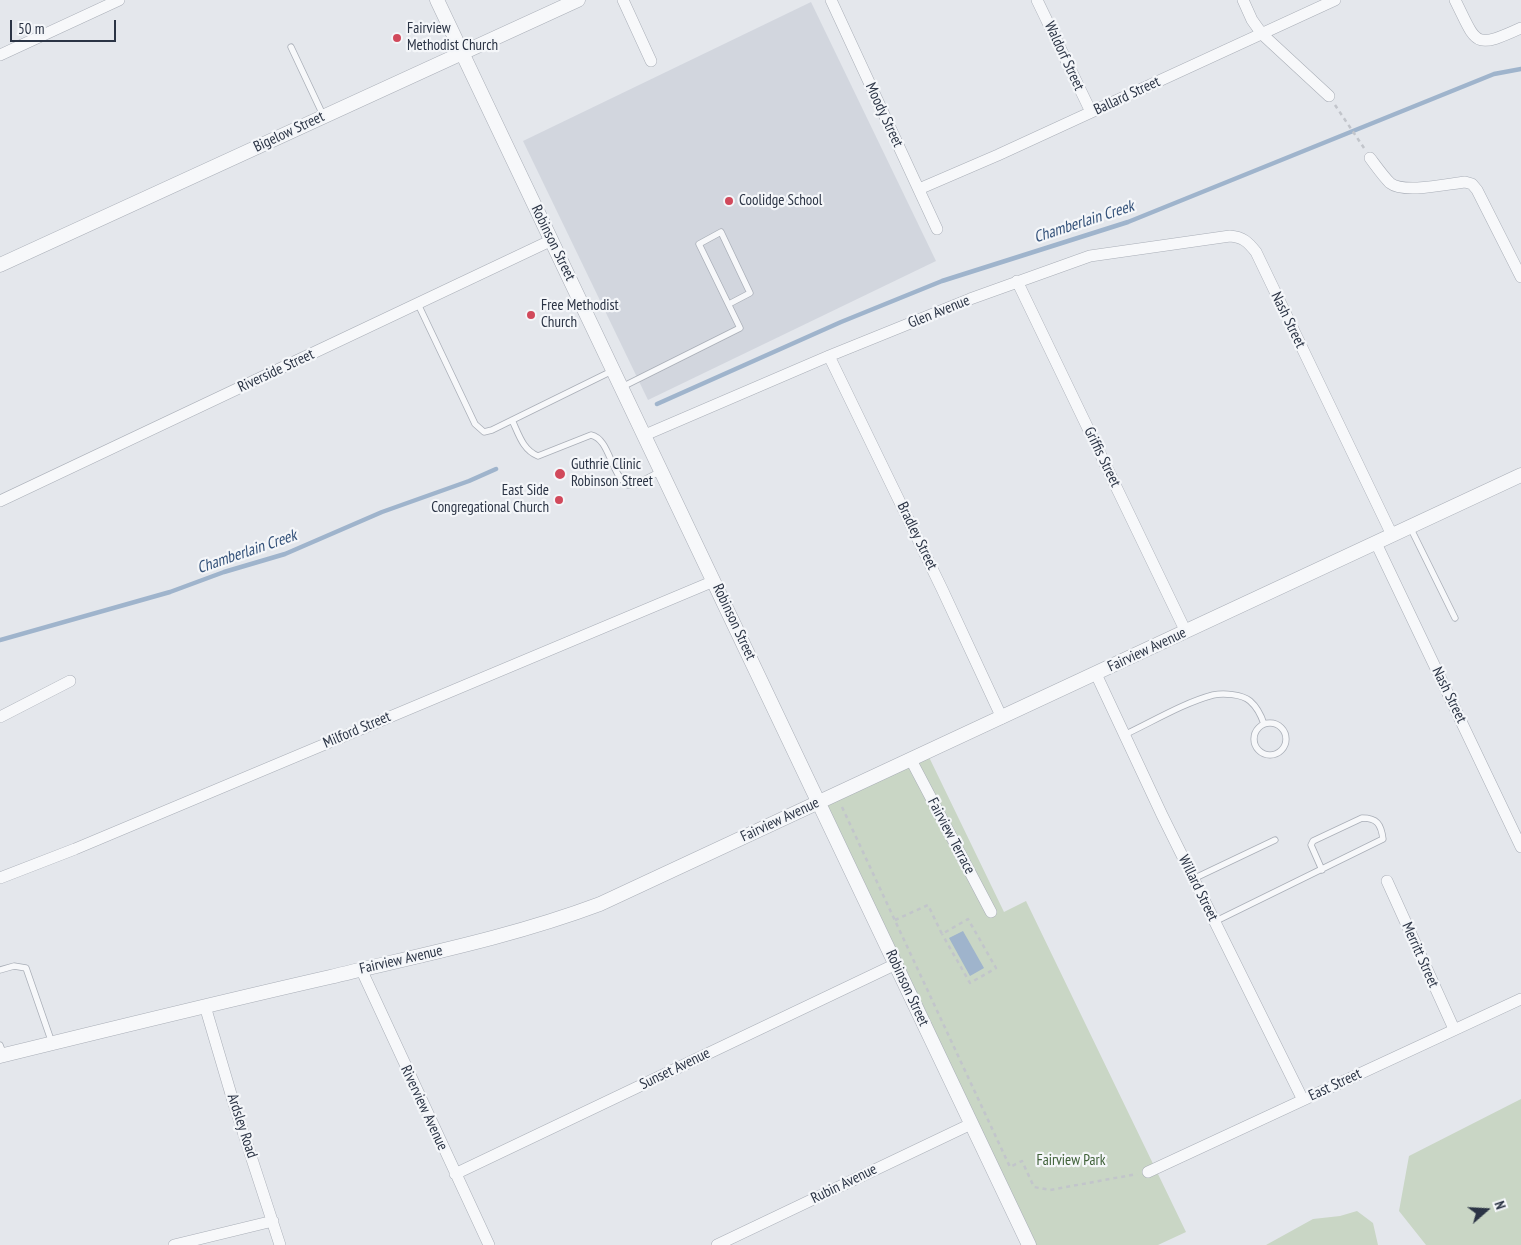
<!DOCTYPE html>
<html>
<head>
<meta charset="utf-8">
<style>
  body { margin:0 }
  #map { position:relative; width:1521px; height:1245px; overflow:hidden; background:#e4e7ec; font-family:"PT Sans Narrow",sans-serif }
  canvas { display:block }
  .north { position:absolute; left:1461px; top:1185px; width:50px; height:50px; -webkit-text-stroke:4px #f4f6f9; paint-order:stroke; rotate:71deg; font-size:14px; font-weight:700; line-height:20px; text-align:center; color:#2b3445 }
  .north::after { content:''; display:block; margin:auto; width:18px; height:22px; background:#2b3445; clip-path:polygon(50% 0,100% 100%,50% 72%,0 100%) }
  .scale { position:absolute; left:10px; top:20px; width:106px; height:22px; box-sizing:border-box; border:2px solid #2b3445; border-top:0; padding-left:6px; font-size:15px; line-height:18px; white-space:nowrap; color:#2b3445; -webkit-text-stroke:4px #f4f6f9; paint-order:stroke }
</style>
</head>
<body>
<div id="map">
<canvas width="1521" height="1245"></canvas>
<div class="north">N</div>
<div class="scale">50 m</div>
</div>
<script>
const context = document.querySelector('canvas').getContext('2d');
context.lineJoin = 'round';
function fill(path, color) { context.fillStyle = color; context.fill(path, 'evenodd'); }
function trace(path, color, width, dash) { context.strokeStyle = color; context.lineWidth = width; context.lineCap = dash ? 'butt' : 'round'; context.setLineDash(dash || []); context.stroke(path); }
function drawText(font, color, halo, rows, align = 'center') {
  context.font = font + ' "PT Sans Narrow",sans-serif'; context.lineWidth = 4.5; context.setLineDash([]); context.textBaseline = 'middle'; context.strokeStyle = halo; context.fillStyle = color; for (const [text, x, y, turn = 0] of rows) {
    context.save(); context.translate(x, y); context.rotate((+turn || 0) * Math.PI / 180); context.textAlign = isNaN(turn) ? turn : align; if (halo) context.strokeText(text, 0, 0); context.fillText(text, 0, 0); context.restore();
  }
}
fill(new Path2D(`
  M811,2L936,261L648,400L523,141Z`), '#d2d6de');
fill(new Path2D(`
  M927,753L1004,912L1026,901L1186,1232L1158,1245H1029L819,802Z
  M1521,1099V1245H1426L1399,1211L1409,1156Z
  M1357,1211L1373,1223L1378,1245H1266L1313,1219L1340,1216Z`), '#c9d6c5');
fill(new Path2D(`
  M963,931L984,968L970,976L949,938Z`), '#9fb4cc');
trace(new Path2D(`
  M657,404L841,322L942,281L1128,222L1494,74L1521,69
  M0,640L170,592L224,572L285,554L382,512L469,481L496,469`), '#9fb4cc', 4.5);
const service = new Path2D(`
  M291,47L323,115
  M418,304L475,424L484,432L492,430L614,370
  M622,387L740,328L699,244L721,232L750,293L729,304
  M512,420C519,435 523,450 538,456L591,435C610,439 610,474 628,485L636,484L661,471
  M1410,527L1455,618
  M1254 739a16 16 0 1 1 32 0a16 16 0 1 1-32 0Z
  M1124,735C1152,722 1183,703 1213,695C1223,693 1242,694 1250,701C1257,707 1261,715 1264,724
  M1193,879L1275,840
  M1214,922L1383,839C1381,824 1377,818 1362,818L1313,841L1311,845L1322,870
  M0,970L14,966L26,968L52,1043
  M0,1045L4,1055`);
const minor = new Path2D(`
  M623,0L651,61
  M831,0L937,229
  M1037,0L1091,112
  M1243,0L1252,20L1262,34L1329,96
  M1455,0C1477,44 1473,50 1521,28
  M0,55L119,0
  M1370,158C1376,166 1383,176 1390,183C1404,194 1447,184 1465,182L1472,184L1477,190L1521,277
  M919,189L998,155L1335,0
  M1017,281L1186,632
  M829,356L942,589L1002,718
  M645,435L829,356L970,299L1090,256L1230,236C1243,237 1248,242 1256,252L1392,535
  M0,501L552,240
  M1376,543L1521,847
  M1096,674L1162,815L1303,1100
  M0,717L70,681
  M911,760L991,912
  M0,878L75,849L714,581
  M1387,881L1454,1029
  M361,969L489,1245
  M205,1006L233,1101L280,1245
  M1148,1172L1521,999
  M455,1174L896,964
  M174,1245L273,1221
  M717,1245L971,1124`);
const tertiary = new Path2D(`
  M437,0L1029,1245
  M0,265L578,0
  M0,1056C110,1029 220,1002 330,977C421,955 512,937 600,904L1521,475`);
trace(service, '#a9aeb7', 7);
trace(minor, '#a9aeb7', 12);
trace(tertiary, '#a9aeb7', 15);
trace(new Path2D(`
  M1335,105L1364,148
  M842,807L1010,1167L1022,1161L1034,1187L1050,1190L1137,1174
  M895,920L928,905L942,934L968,919L996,968L970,983L942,934`), '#c2c5cb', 2.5, [4, 4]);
trace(service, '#f7f8fa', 5.5);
trace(minor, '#f7f8fa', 11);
trace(tertiary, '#f7f8fa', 14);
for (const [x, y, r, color] of [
  [397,38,5,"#d1495b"],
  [729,201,5,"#d1495b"],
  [531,315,5,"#d1495b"],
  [560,474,6,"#d1495b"],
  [559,500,5,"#d1495b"]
]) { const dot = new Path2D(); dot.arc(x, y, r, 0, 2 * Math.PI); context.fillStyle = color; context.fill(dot); trace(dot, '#f4f6f9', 2); }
drawText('15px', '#2b3445', '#f4f6f9', [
  ["Fairview",407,29],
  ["Methodist Church",407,46],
  ["Coolidge School",739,201],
  ["Free Methodist",541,306],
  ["Church",541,323],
  ["Guthrie Clinic",571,465],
  ["Robinson Street",571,482],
  ["East Side",549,491,"right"],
  ["Congregational Church",549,508,"right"]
], 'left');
drawText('15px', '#2b3445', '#f4f6f9', [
  ["Waldorf Street",1064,56,65],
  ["Ballard Street",1127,96,-25],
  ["Moody Street",884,115,65],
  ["Bigelow Street",289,132,-25],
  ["Robinson Street",553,243,64],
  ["Glen Avenue",939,312,-22],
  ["Nash Street",1288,320,64],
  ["Riverside Street",276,371,-25],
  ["Griffis Street",1102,457,64],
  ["Bradley Street",917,536,64],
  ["Robinson Street",734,622,65],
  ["Fairview Avenue",1147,650,-25],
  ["Nash Street",1449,695,64],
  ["Milford Street",357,730,-23],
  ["Fairview Avenue",780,820,-25],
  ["Fairview Terrace",951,836,62],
  ["Willard Street",1198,888,64],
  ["Merritt Street",1420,955,66],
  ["Fairview Avenue",401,960,-13],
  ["Robinson Street",907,988,65],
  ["Sunset Avenue",675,1069,-26],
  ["East Street",1335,1085,-25],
  ["Riverview Avenue",424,1108,65],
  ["Ardsley Road",242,1126,72],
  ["Rubin Avenue",844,1184,-26]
]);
drawText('15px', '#3f6138', '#f4f6f9', [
  ["Fairview Park",1071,1161]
]);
drawText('italic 16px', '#34527a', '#f4f6f9', [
  ["Chamberlain Creek",1084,222,-18],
  ["Chamberlain Creek",247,552,-19]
]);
</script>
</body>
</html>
